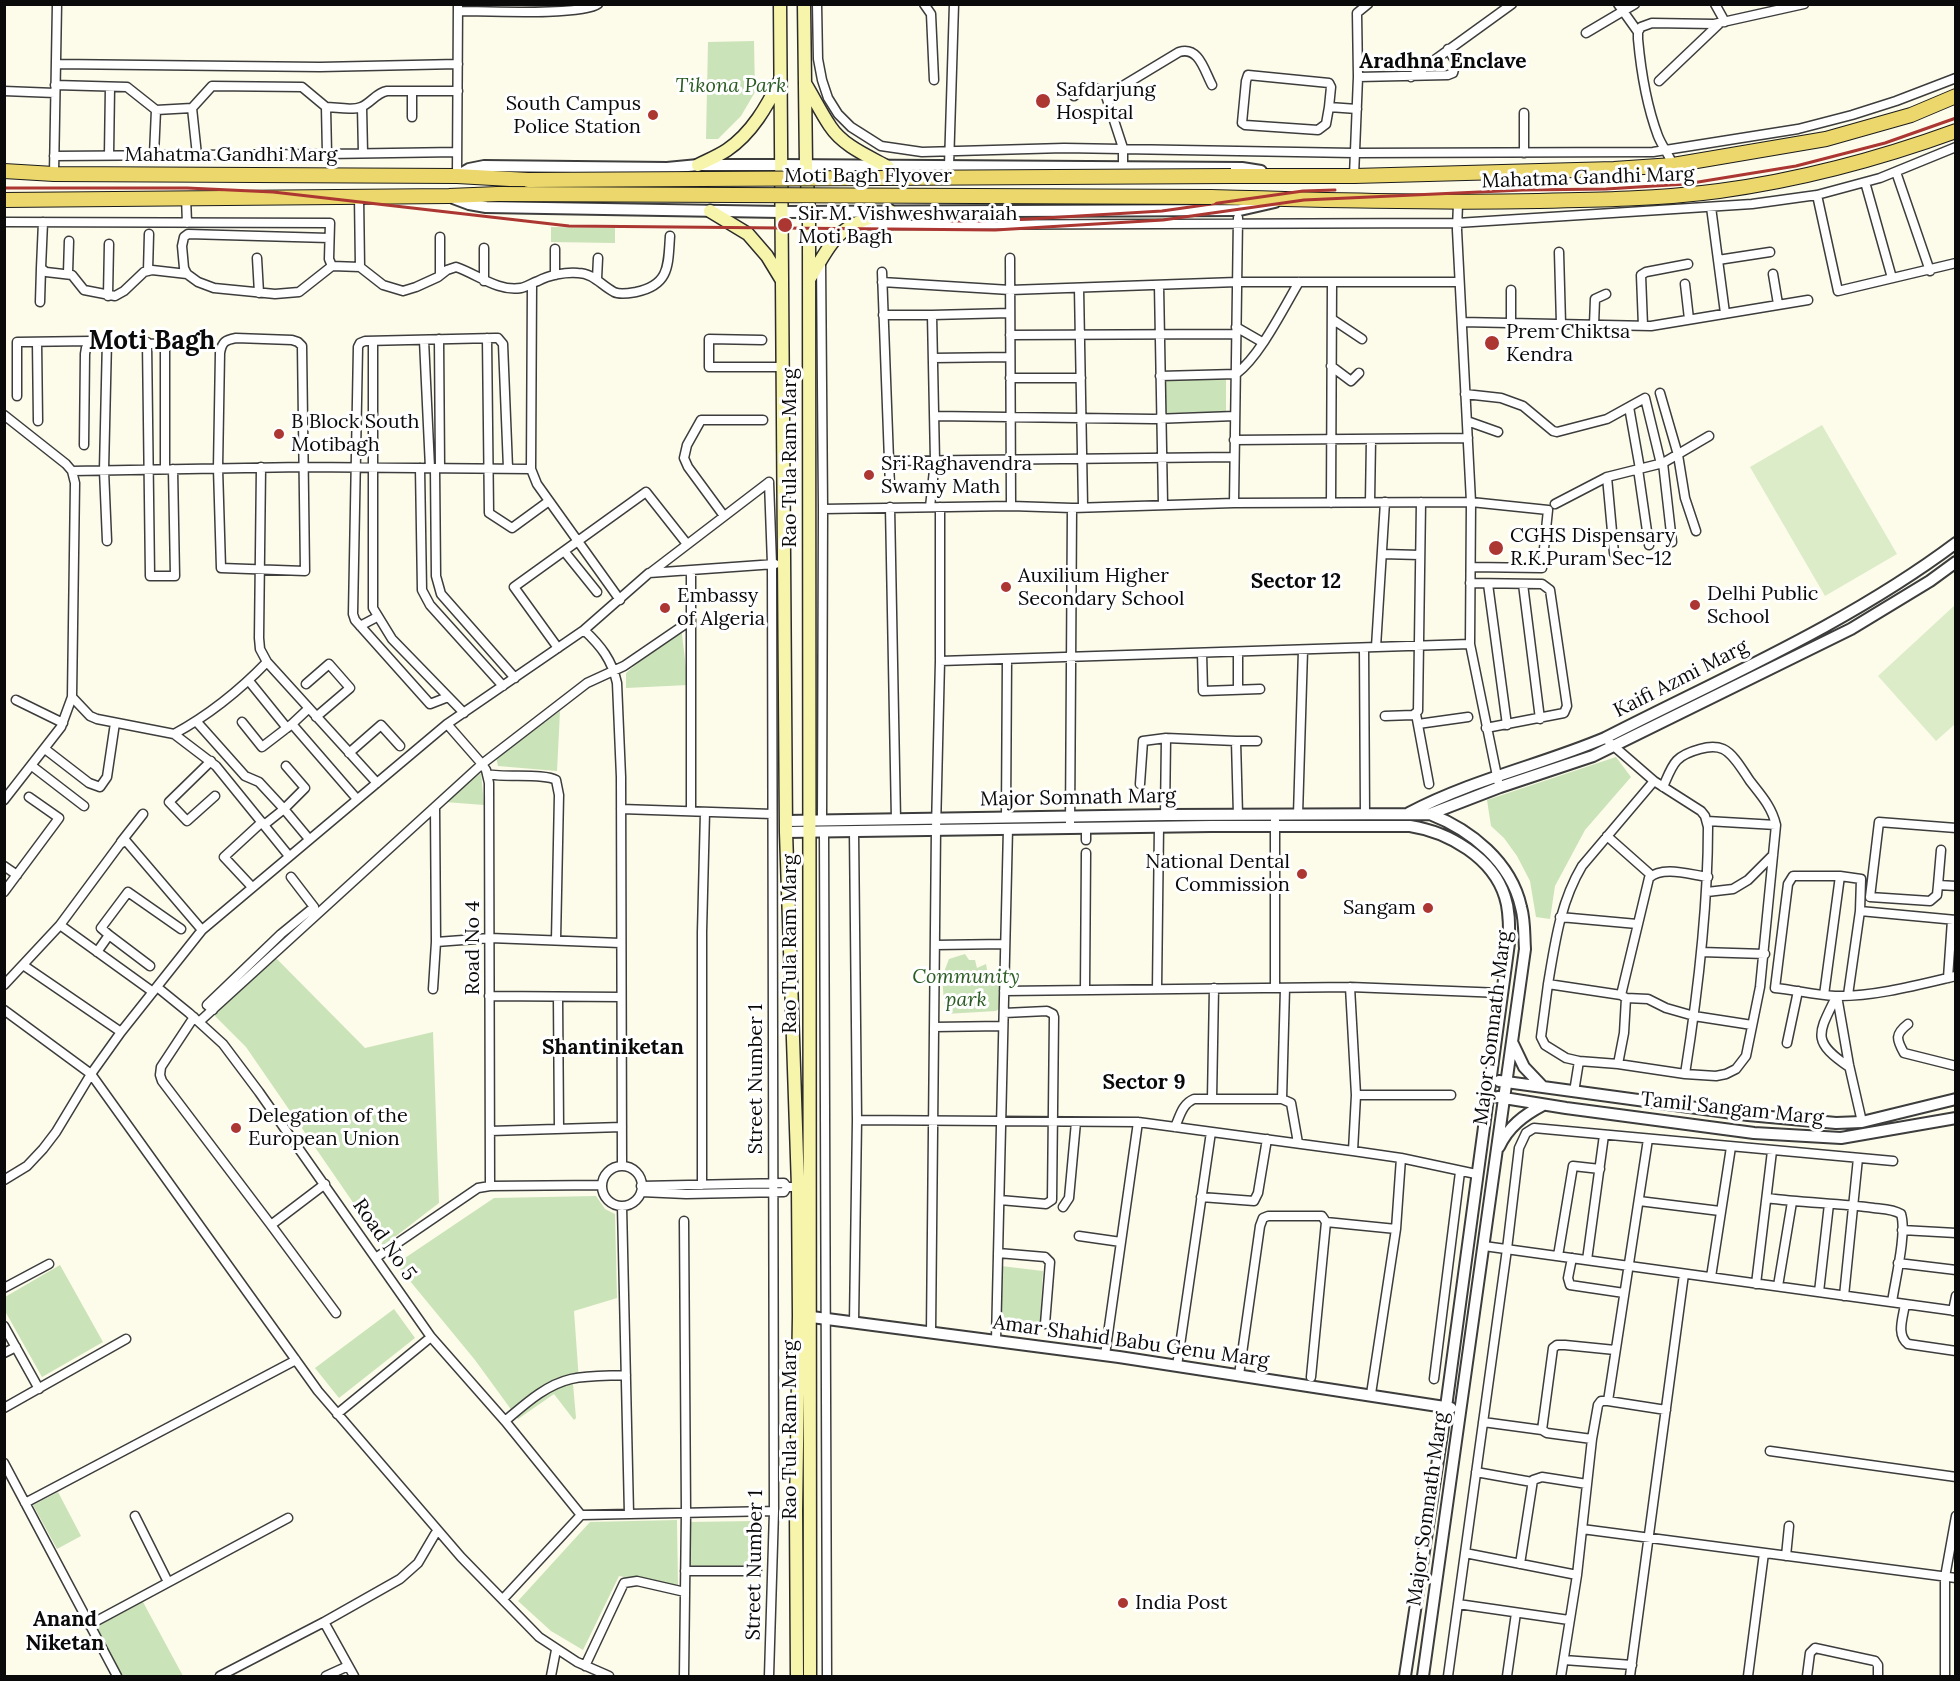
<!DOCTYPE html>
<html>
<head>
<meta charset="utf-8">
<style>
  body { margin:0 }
  #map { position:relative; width:1960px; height:1681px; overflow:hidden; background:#fdfbea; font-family:Lora,serif }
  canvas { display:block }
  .frame { position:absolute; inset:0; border:6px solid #0a0a0a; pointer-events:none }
</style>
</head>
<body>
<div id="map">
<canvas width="1960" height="1681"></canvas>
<div class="frame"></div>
</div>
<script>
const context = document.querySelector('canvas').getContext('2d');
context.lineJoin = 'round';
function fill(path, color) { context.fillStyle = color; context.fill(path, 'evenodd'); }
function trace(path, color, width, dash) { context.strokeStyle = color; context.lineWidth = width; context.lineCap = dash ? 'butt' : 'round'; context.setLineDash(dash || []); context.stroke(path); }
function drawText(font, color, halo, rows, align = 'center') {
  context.font = font + ' Lora,serif'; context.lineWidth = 6; context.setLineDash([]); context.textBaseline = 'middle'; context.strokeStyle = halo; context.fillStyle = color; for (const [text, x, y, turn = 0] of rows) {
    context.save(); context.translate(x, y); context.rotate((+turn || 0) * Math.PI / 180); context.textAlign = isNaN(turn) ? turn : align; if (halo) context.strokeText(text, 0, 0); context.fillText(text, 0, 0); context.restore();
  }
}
fill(new Path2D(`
  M754,41L755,92L741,116L718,139H706L708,42Z
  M551,227L615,228V243L551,242Z
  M1226,377V412L1164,413L1163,379Z
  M681,626L688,685L626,688V673Z
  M560,711L557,771L498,766L496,757Z
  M1616,757L1631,777L1585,830L1555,886L1550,919L1536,917L1530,881L1517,856L1504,838L1491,826L1487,800Z
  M481,773L484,805L445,802Z
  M270,952L365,1048L433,1032L439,1203L383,1246L246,1047L210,1011Z
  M965,954L969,960H975L977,968L986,964L988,975L1000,977L999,1009L996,1011L945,1014L942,977L949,959Z
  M596,1196L605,1209L615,1214L617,1298L574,1311L579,1381L573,1384L576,1418L574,1420L554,1394L518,1419L475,1360L396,1264L494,1198Z
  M60,1265L103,1342L42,1377L5,1311V1297Z
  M1001,1266L1043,1271L1040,1323L1000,1317Z
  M394,1309L415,1338L339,1398L315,1368Z
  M58,1492L81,1536L57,1549L33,1505Z
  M677,1520L678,1587L619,1576L583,1650L551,1631L518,1601L590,1522Z
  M755,1521L756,1570L690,1571L689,1522Z
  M143,1602L183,1676H122L96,1627Z`), '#cbe3b8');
fill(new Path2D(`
  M1822,425L1897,554L1825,596L1750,467Z
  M1955,605V724L1936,741L1878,676Z`), '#dcecc8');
const minor = new Path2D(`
  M817,4L818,59L822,80L828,98L838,114L851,127L881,146L922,152L1064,148L1354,153L1653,152L1798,129L1852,115L1896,101L1956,78
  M924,4L931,14L934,80
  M1618,4L1638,32
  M1715,4L1725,22
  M458,11C483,11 583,16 598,4
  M1586,33L1635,4
  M56,64L320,67L458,64
  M1358,77L1448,75L1453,73L1456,62L1448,49
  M1411,77L1512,4
  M1659,81L1721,22
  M55,85L127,87L156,110L192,108L212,86L302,87L326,107
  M4,91L55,93
  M412,91V117
  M1074,96C1085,85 1095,83 1106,96L1123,148V168
  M1106,96L1179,52C1199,46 1204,70 1212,85
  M362,107L363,153
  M1329,107L1331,87L1329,83L1248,75L1246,81L1242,123L1245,125L1318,130L1326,124L1329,107L1357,109
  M192,108L197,155
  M457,152L327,154L326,107C336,107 352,111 361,107C371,103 376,93 387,91H458
  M1524,153V113
  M109,155L110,87
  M154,155L156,110
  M54,156L327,154
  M1673,165C1669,155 1662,146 1658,136C1646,104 1641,72 1638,39V32L1641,27L1652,23L1714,24L1804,4
  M949,166L954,4
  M1896,172L1930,271
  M54,174L57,4
  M457,176L458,4
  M1354,176L1358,77L1357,13L1368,4
  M1865,182L1892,278
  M1817,195L1838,291L1956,263
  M359,196L360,267
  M186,197L187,223
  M1458,203L1457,230L1471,502L1470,644L1498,781
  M1711,207L1725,313
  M4,222L330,223L329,259L332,266L360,267L383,285L403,291L416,287L438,277L447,270L456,267C477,274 498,292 521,288C527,287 532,283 538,281C549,275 565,272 578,273C593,273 601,285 614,292C620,295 630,293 636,292C670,285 668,265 670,236
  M43,222L41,268L46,272L72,275L84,290L115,296L124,291L144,272L152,270L187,274
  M859,225L1457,223L1752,204L1817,195L1880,178L1956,147
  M440,237V275
  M329,238L188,234L184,237L182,246L184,268L187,274L198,282L214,288L275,294L299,292L332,266
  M484,248V281
  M1559,252L1561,324
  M257,258L259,293
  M1010,258L1011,506
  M1718,260L1770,252
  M821,261L823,509L822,821
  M148,271L149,234
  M882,272L890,487
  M68,273L69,241
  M1773,274L1778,304
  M555,275V249
  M597,279L598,258
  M882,282L1010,290L1237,282H1459
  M532,284L531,469L537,484L620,600
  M1685,284L1689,319
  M1159,285L1163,504
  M1079,288L1083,506
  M108,296L109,244
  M40,302L41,268
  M883,315H932L935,461L930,507
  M932,315L1010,313
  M1332,319L1362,339
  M1462,322L1651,326L1808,300
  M1511,323V290
  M1594,325L1595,299L1606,294
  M1643,326L1641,275L1646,272L1688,264
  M1236,327L1262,342
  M1010,335L1236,334
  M236,338L292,340L298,342L302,346L305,571L221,568L218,468L220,353C222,342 225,340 236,338Z
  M487,338L489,513L512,528L549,501
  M439,339L440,468
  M107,340L104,470L107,541
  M424,340L430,468
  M762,340L709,339V367H782
  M373,341V608L392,639L464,713
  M37,342L38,421
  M147,342L150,576H175L173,469
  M933,358L1010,357
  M1331,366L1351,381L1359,373
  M1160,376L1236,374C1260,356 1283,309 1299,282
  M1010,378H1081
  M1660,393L1678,455L1685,498L1696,531
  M1465,394L1501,398L1523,406L1553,431L1557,432L1607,419L1645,398L1661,464
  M17,396V342L91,341
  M1629,407L1640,469
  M4,415L66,464L72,471L75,483L72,697
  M934,416L1153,419L1235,416
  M1467,421L1498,432
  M1234,440L1468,438
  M84,445L85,354L86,348L91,341L162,344L165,349V469
  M888,461L1234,457
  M1663,463L1672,542
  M261,467L259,638L260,649L267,662L377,783
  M420,468L422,590L430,605L503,686
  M435,468L436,576L441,594L515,678
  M1638,469L1649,545
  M72,471L303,467L531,469
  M1607,477L1614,553
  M1370,502L1371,439
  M1234,503L1238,218
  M1331,503L1332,282
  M1555,504L1607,477L1663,463L1709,436
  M890,507L896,820
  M823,509L1011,506L1072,508L1234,503L1471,502L1548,510L1542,568L1471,567
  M724,516L688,467L684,458L687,445L701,420H763
  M564,551L597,592
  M1382,554L1420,555
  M650,573L769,482
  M1470,583L1542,584L1550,590L1567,706L1564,713L1486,728
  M1488,584L1507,725
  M1523,584L1540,719
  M691,623V811
  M360,626L377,617
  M584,630C601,646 612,660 617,683L621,777L622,1166
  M1376,647L1385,502
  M558,648L514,587L646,492L687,544
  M1364,648L1365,814
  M1202,653L1203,691L1260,689
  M940,661L1470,644
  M249,681L287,728
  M306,684L329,664L350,688L316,717
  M1238,689V652
  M448,697L430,704L355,620L353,614L358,347L360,343L365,341L495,338H498L503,344L508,468
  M16,700L63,723
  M1416,714L1429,784
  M1385,716L1413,715L1418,711L1421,502
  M196,721L245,776L259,782L284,809L305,788L286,766
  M242,722L262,747L292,724L357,799
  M292,724L309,708
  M447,724L482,764L486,770L489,783L490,1186
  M1418,724L1468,717
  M174,734L216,766L289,856
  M1609,742L1654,781
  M45,749L89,783L100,787L107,777L115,723
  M349,753L381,725L400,746
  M211,761L169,802L187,821L215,796
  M32,766L84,806
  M487,774C505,778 544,773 556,780L559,795L556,940
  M1140,784L1143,741L1166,738
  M4,800L61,727L72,697L90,716L97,719L174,734C209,715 239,691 267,662
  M435,807L436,942L490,938L620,943
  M621,809L772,814
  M1165,815L1166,738L1236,741
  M1238,815L1236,741H1257
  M1298,815L1303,650
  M1006,817L1007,659
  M1275,820V988
  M1707,821L1776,825
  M264,825L284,809L309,839
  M1070,827L1072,508
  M824,831L827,1676
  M854,831L857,1120L854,1323
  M1607,836L1651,875
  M1086,840V827
  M121,842L143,814
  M1941,850L1938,885L1956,886
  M4,866L17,875
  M1938,885L1937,895L1930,901L1870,897L1879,822L1956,828
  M252,887L224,857L262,822
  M4,892L59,818L29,797
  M1707,892L1733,889L1748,880L1773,855
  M1860,911L1956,920
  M1560,917L1637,924
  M60,925L120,844L126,841L202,930
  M109,935L101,928L128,892L181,929
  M935,945L1005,944
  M97,952L109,935L150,966
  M1701,952L1765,954
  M23,965L121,1032
  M1948,978L1952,920
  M1548,984L1541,1037L1545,1045L1566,1058L1579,1061L1618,1064L1685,1074L1716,1076L1726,1074L1736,1069L1746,1056L1760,987L1776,825C1772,807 1761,795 1750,781C1743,771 1734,754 1723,749C1716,746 1707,747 1700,749C1674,756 1673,764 1663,787
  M4,985L60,925L153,992
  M157,987L189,1013L223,1044L259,1092L431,1337L505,1421L581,1515
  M1350,987L1356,1095L1353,1151
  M433,989L436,942
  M1157,989L1159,826
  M1085,990L1086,853
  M1004,991L1350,987L1502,993
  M1621,995L1649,878C1663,865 1691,875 1708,877
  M1824,995L1840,876
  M1848,995L1860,911L1861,879L1840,876H1793L1788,884L1775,988C1795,990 1815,995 1835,996C1873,997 1918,985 1956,976
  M489,996L621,997
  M1837,996L1849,1065L1862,1122
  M558,997L559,1129
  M1836,997C1818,1034 1811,1041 1849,1067
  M1626,998L1648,999L1666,1008L1694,1016L1752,1025
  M4,1010L91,1074L318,1391L461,1557L539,1637L577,1662L609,1676
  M213,1010L207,1005L281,934L314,907L291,877
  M194,1017L161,1067L160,1075L162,1081L271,1225L325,1184
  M199,1022L482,764L587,683L624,666L684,625L691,623V570
  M1908,1024C1895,1034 1896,1039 1904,1053L1956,1066
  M934,1027L1003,1026
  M1787,1043L1798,991
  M1618,1064L1624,1033L1626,998L1621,995L1548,984C1555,943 1560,903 1582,866L1654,781L1701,811L1705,816L1708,827C1708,910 1698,992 1685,1074
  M1574,1092L1579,1061
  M1356,1095H1451
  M1212,1099L1214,988
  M1282,1099L1285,988
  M857,1120L1138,1122L1353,1151L1401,1158L1476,1174
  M1175,1127C1180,1116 1182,1104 1194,1099H1282L1291,1103L1298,1143
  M490,1131L622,1127
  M602 1186a20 20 0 1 1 40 0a20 20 0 1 1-40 0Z
  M4,1180L27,1166L43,1149L56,1132L91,1074L121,1032L202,930L447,724L584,630L649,573L775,564
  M702,1185V932L705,812
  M641,1186L784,1183L787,1187
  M641,1192L686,1194L784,1192L787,1187H798
  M1201,1197L1254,1201L1258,1193L1267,1139
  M1767,1198C1802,1203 1838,1203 1874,1208C1883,1209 1893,1209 1901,1214C1907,1233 1895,1281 1892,1302
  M1000,1200L1046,1204L1052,1200L1054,1017L1053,1014L1047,1011L1004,1013
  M1639,1201L1720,1211
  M622,1206L629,1514
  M1063,1207L1069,1198L1076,1122
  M684,1221L686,1512L684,1676
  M1326,1222L1396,1229
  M271,1225L336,1313
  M1902,1230L1956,1233
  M1079,1236L1121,1242
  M1484,1246L1956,1311
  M998,1253L1045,1257L1050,1262L1045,1324
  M1558,1256L1573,1166L1600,1169
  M377,1257L478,1188L490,1186L602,1185
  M1572,1258L1568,1278L1570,1285L1624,1293
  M1587,1260L1604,1135
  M1898,1263L1956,1270
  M1711,1277L1731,1147
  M1756,1284L1772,1151
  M1778,1286L1792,1202
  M4,1288L49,1264
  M1819,1292L1829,1204
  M1844,1296L1858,1158
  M1905,1304C1903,1318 1896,1335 1908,1344L1956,1351
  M1953,1311L1956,1296
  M4,1326L39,1389
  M931,1333L936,829L940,661V507
  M996,1341L1008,828
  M4,1353L16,1347
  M1105,1355L1138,1122
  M1177,1366L1211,1132
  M1239,1375L1260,1226L1263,1218L1268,1216H1322L1326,1222L1311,1377
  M1434,1379L1460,1172
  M1371,1394L1396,1229L1401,1158
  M1608,1401L1648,1139
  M4,1408L126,1339
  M337,1414L431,1337
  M505,1421C524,1405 545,1385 571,1379C589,1375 608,1376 626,1375
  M1483,1422L1542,1430
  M1592,1439L1547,1433L1542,1430L1553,1348L1557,1345H1565L1615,1350
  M1770,1451L1956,1477
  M4,1463L117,1676
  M1476,1472L1532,1482
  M25,1503L296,1360
  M135,1516L168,1582
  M1582,1529L1956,1578
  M1465,1553L1577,1575
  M1786,1556L1789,1526
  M1520,1564L1533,1480L1542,1477L1587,1484
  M685,1571H757
  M503,1599L581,1515L774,1511
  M1458,1604L1569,1620
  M324,1622L354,1676
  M89,1625L288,1518
  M1564,1660L1632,1665
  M585,1666L624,1583L637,1581L685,1592
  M220,1676L324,1622L400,1579L418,1563L435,1534
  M326,1676L348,1666
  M551,1676L556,1650
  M769,1676L774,1511L772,564L769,482
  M1448,1676L1507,1249L1519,1148L1526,1133L1534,1128L1893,1161
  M1507,1676L1516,1613
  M1561,1676L1577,1575L1592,1439L1598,1405L1601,1401H1608L1666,1410
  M1630,1676L1684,1274
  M1748,1676L1764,1553
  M1807,1676L1810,1653L1815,1648L1875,1661L1878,1665V1676
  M1945,1676V1577L1956,1516`);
const tertiary = new Path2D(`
  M457,176L469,169L484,166L667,168L698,165H781L1242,168L1261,171
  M453,198L469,204L486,207L781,212L1240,210L1275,202
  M1409,813C1471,780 1541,765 1605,738C1724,677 1848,624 1956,543
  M1430,814L1500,787L1593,756L1851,629L1930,581L1956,562
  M786,821L1168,815L1430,814C1471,830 1511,862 1521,907C1525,921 1524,935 1525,949L1423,1676
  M786,832L1211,826H1410C1449,832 1493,858 1505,897C1510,912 1509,928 1509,943L1446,1407L1405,1676
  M1513,1044L1524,1067L1543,1087
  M1499,1081L1748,1115L1836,1123L1862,1122L1956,1099
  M1498,1097L1566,1108L1754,1133L1841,1138L1956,1118
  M1499,1147C1508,1127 1524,1115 1543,1105
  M804,1316L1119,1357L1451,1408`);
const secondary = new Path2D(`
  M780,4L786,832L798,1187L799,1316L796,1510L797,1676
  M804,4L806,166L809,211L810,1676
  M806,85C814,98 821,113 830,126C843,146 868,156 888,167
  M698,165C708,160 718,156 727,150C752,133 767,106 780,80
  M710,211L748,234L767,256L781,279
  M810,278C837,233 838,227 890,211`);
const primary = new Path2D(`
  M4,171L54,174L457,176L528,180
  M1231,176H1354L1614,169L1673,165L1826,139L1911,115L1956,96
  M1211,197C1320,200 1429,203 1538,201C1598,200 1659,199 1719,191C1800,180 1879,159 1956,131
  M4,200L449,196L498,194`);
trace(minor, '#3d3d3d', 11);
trace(tertiary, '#3d3d3d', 14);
trace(secondary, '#2c2c2c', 15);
trace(primary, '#1b1b1b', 16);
trace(minor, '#fff', 8);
trace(tertiary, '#fff', 10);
trace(secondary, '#f7f5ab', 12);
trace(primary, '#ebd76c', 14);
trace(new Path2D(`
  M4,188H187L273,192L569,226L995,230L1163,220L1304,200L1523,190L1606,189L1686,184L1796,166L1885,143L1956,118
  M949,221H995L1162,211L1303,191L1335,190`), '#ac3631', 3);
const primaryBridge = new Path2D(`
  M528,180L1231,176
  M498,194L1211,197`);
trace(primaryBridge, '#1b1b1b', 16, []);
trace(primaryBridge, '#ebd76c', 14);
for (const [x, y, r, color] of [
  [1043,101,8,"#ac3631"],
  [653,115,6,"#ac3631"],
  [785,225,8,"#ac3631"],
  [1492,343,8,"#ac3631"],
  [279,434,6,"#ac3631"],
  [869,475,6,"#ac3631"],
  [1496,548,8,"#ac3631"],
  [1006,587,6,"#ac3631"],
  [1695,605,6,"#ac3631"],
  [665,608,6,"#ac3631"],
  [1302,874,6,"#ac3631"],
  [1428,908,6,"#ac3631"],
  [236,1128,6,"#ac3631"],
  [1123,1603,6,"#ac3631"]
]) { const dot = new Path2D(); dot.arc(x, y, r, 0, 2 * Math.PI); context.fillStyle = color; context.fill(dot); trace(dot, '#fff', 2); }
drawText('italic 20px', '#295b22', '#fff', [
  ["Tikona Park",731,86],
  ["Community",966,977],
  ["park",966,1000]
]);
drawText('20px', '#0a0a0a', '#fff', [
  ["Safdarjung",1056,90],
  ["Hospital",1056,113],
  ["South Campus",641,104,"right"],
  ["Police Station",641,127,"right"],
  ["Sir M. Vishweshwaraiah",798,214],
  ["Moti Bagh",798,237],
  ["Prem Chiktsa",1506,332],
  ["Kendra",1506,355],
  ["B Block South",291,422],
  ["Motibagh",291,445],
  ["Sri Raghavendra",881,464],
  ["Swamy Math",881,487],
  ["CGHS Dispensary",1510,536],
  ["R.K.Puram Sec-12",1510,559],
  ["Auxilium Higher",1018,576],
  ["Secondary School",1018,599],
  ["Delhi Public",1707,594],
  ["School",1707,617],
  ["Embassy",677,596],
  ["of Algeria",677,619],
  ["National Dental",1290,862,"right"],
  ["Commission",1290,885,"right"],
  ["Sangam",1416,908,"right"],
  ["Delegation of the",248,1116],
  ["European Union",248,1139],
  ["India Post",1135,1603]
], 'left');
drawText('20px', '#0a0a0a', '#fff', [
  ["Mahatma Gandhi Marg",231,155],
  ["Moti Bagh Flyover",868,176],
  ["Mahatma Gandhi Marg",1588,178,-2],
  ["Rao Tula Ram Marg",790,458,-90],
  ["Kaifi Azmi Marg",1681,679,-27],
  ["Major Somnath Marg",1078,798,-1],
  ["Rao Tula Ram Marg",790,944,-90],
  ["Road No 4",473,948,-90],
  ["Major Somnath Marg",1493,1028,-83],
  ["Street Number 1",756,1079,-90],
  ["Tamil Sangam Marg",1732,1109,6],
  ["Road No 5",384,1240,55],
  ["Amar Shahid Babu Genu Marg",1131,1342,8],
  ["Rao Tula Ram Marg",790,1430,-90],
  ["Major Somnath Marg",1428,1509,-82],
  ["Street Number 1",755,1565,-89]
]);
drawText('bold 21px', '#0a0a0a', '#fff', [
  ["Aradhna Enclave",1443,62],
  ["Sector 12",1296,582],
  ["Shantiniketan",613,1048],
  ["Sector 9",1144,1083],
  ["Anand",65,1620],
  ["Niketan",65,1644]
]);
drawText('bold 26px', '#0a0a0a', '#fff', [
  ["Moti Bagh",152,342]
]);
</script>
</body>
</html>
